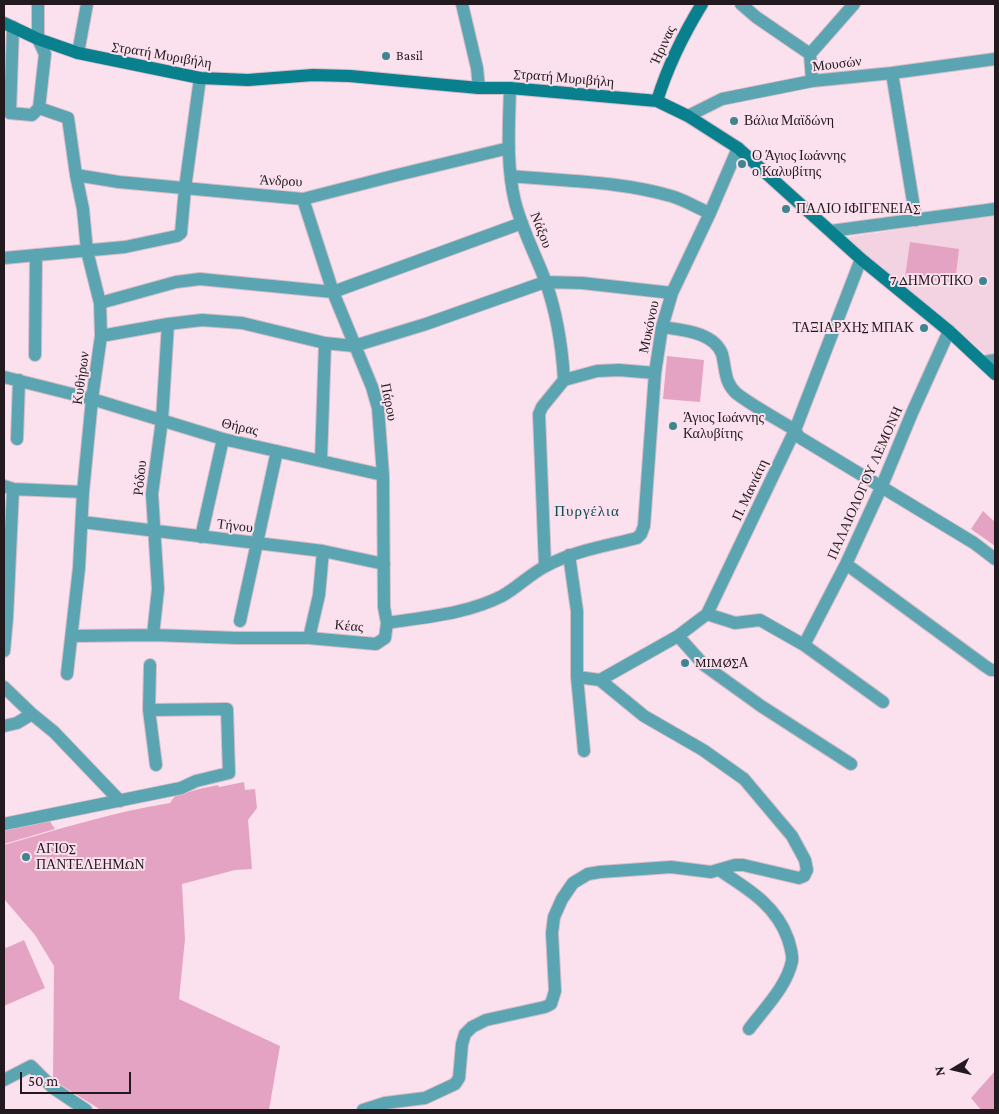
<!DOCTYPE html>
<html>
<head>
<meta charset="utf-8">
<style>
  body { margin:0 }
  #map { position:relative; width:999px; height:1114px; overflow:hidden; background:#fbe1ed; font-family:"Crimson Pro",serif }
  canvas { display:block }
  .frame { position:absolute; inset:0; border:5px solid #231a1f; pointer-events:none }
  .north { position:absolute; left:929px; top:1044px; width:50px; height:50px; -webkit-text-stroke:4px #fbe1ed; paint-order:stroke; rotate:261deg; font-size:14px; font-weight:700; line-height:20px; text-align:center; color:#231a1f }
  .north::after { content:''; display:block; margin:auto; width:18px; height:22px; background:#231a1f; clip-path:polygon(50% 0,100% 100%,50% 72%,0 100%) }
  .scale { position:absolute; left:20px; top:1072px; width:111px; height:22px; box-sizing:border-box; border:2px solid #231a1f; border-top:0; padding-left:6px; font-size:15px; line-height:18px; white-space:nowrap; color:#231a1f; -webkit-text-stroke:4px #fbe1ed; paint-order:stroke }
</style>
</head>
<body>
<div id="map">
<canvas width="999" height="1114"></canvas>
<div class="frame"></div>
<div class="north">N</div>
<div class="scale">50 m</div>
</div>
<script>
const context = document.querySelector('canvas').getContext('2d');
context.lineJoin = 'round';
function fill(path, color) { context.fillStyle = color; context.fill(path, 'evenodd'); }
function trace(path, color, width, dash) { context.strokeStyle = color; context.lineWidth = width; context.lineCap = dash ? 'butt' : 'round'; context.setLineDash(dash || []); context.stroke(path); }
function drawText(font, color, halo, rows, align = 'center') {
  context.font = font + ' "Crimson Pro",serif'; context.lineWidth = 4; context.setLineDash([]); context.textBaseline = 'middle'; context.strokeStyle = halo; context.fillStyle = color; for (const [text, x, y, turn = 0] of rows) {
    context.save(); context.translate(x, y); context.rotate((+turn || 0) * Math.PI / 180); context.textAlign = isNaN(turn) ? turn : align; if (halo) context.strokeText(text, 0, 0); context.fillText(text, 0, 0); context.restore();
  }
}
fill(new Path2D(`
  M995,215V355L988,356L843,238Z`), '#f3d2e1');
fill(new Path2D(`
  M910,242L959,249L955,283L905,277Z
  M667,356L704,360L700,402L663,399Z
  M983,511L995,522V546L971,529Z
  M244,782L245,790L255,789L257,808L248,820L252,869L235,870L182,884L185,939L179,999L280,1046L269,1110H101L53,1080L54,966L35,935L4,899V845C59,829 114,812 170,803L175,796L199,789L218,785L219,787Z
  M49,820L55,829L4,844V830Z
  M24,940L45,988L4,1006V945L6,948Z
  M995,1071V1110H981L971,1098Z`), '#e5a3c4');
const street = new Path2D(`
  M462,4L477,68L479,88
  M741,4L756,17L810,54
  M13,27L10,113L32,115L39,108L45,54L38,39V4
  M78,53L87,4
  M892,73L916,220
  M812,81L810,54L854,4
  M510,88C509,125 506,165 515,202C522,229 535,254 545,280C557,313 562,345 564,380
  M39,108L68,118L76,175L83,209L87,251L100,303L101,336L92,399L83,492L79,568L67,674
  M688,116L722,99L812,81L892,73L995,59
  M76,175L119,182L303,199L393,176L509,148
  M511,176C564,181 620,181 671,196C685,200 697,208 710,213
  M303,199L333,292L372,387L378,408L383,475L384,607L387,623
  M831,231L995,209
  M4,258L125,247L177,236L181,233L185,188L200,78
  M100,303L176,282L200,279L333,292L522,223
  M662,327C682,330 714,332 722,354C726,369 724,382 736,393C751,405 777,419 795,430L799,437L974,543L995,559
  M101,336L168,324L202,320L242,323L325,343L354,346L426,324L545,282L582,283L672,293
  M35,355L36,255
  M983,362L995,360
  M4,377L92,399L223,439L383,475
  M564,380L597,371L619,370L655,373
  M17,439L19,380
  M321,461L325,343
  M4,486L13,489L83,492
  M82,522L323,551L384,564
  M201,537L223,439
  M569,555L577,611V677L584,751
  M846,564L985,666L991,670H995
  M545,566L539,414L542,407L564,380
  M707,614L735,623L760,620L804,645L883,702
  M240,621L277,451
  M153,635L158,589L152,494L162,420L168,324
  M72,636L153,635L237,638H309L376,644L385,638L387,623C425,617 467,614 502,596C517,588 530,574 546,566C573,551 606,546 637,538L641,534L644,526L655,373L662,327L672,293L710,213L738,148
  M678,636L704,665L761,706L851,764
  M309,638L319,595L323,551
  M804,645L846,564L881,488L912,413L949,331
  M4,651L7,618L13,489
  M150,665L149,710L156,765
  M600,680L678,636L707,614L795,430L861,259
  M4,687L32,714L54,732L120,801
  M4,726L17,723L32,714
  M4,824L181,788L196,781L229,773L227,709L149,710
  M719,870C748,889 776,905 788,939C790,946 793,954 792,961C787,986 764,1009 749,1029
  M4,1080L31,1066L53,1088L86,1110
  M363,1110L385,1103L425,1098L455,1084L459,1078L462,1044L465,1034L472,1027L486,1020L545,1007L551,1004L555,991L552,933L554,917L562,899L573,883L588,874L600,872L671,867L711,872L735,865H743L799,878L804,876L807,870L805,860L792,836L744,779L703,750L644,716L600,680L577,677`);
const secondary = new Path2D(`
  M4,23L38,39L78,53L200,78L248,80L313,75L350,76L435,84L479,88H510L657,101L688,116L738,148L861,259L949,331L995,374
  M657,101C668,65 683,35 702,4`);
trace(street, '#d4bdc8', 14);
trace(secondary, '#d4bdc8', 14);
trace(street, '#5aa5b1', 12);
trace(secondary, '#08808d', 12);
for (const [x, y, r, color] of [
  [386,56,5,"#3f858f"],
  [734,121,5,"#3f858f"],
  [742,164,5,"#3f858f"],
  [786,209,5,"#3f858f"],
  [983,281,5,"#3f858f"],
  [924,328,5,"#3f858f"],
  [673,426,5,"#3f858f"],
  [685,663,5,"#3f858f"],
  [26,857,5,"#3f858f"]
]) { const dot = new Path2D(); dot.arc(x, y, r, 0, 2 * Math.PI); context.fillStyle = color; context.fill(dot); trace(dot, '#fbe1ed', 2); }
drawText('14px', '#231a1f', '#fbe1ed', [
  ["Ήρινας",663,45,-65],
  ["Στρατή Μυριβήλη",162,55,10],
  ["Μουσών",837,64,-7],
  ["Στρατή Μυριβήλη",564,78,5],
  ["Άνδρου",281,181,3],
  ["Νάξου",541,230,69],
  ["Μυκόνου",649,327,-78],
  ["Κυθήρων",81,378,-82],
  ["Πάρου",389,402,79],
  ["Θήρας",240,427,13],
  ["Ρόδου",140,478,-84],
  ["ΠΑΛΑΙΟΛΟΓΟΥ ΛΕΜΟΝΗ",865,483,-66],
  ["Π. Μανιάτη",750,490,-65],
  ["Τήνου",235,526,7],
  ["Κέας",349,626,5]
]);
drawText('14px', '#231a1f', '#fbe1ed', [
  ["Basil",396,56],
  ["Βάλια Μαϊδώνη",744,121],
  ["Ο Άγιος Ιωάννης",752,156],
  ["ο Καλυβίτης",752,172],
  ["ΠΑΛΙΟ ΙΦΙΓΕΝΕΙΑΣ",796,209],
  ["7 ΔΗΜΟΤΙΚΟ",973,281,"right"],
  ["ΤΑΞΙΑΡΧΗΣ ΜΠΑΚ",914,328,"right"],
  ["Άγιος Ιωάννης",683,418],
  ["Καλυβίτης",683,434],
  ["MIMØΣΑ",695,663],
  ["ΑΓΙΟΣ",36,849],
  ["ΠΑΝΤΕΛΕΗΜΩΝ",36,865]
], 'left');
context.letterSpacing = '1px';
drawText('15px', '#0c4a52', '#fbe1ed', [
  ["Πυργέλια",587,511]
]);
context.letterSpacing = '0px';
</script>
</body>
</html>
